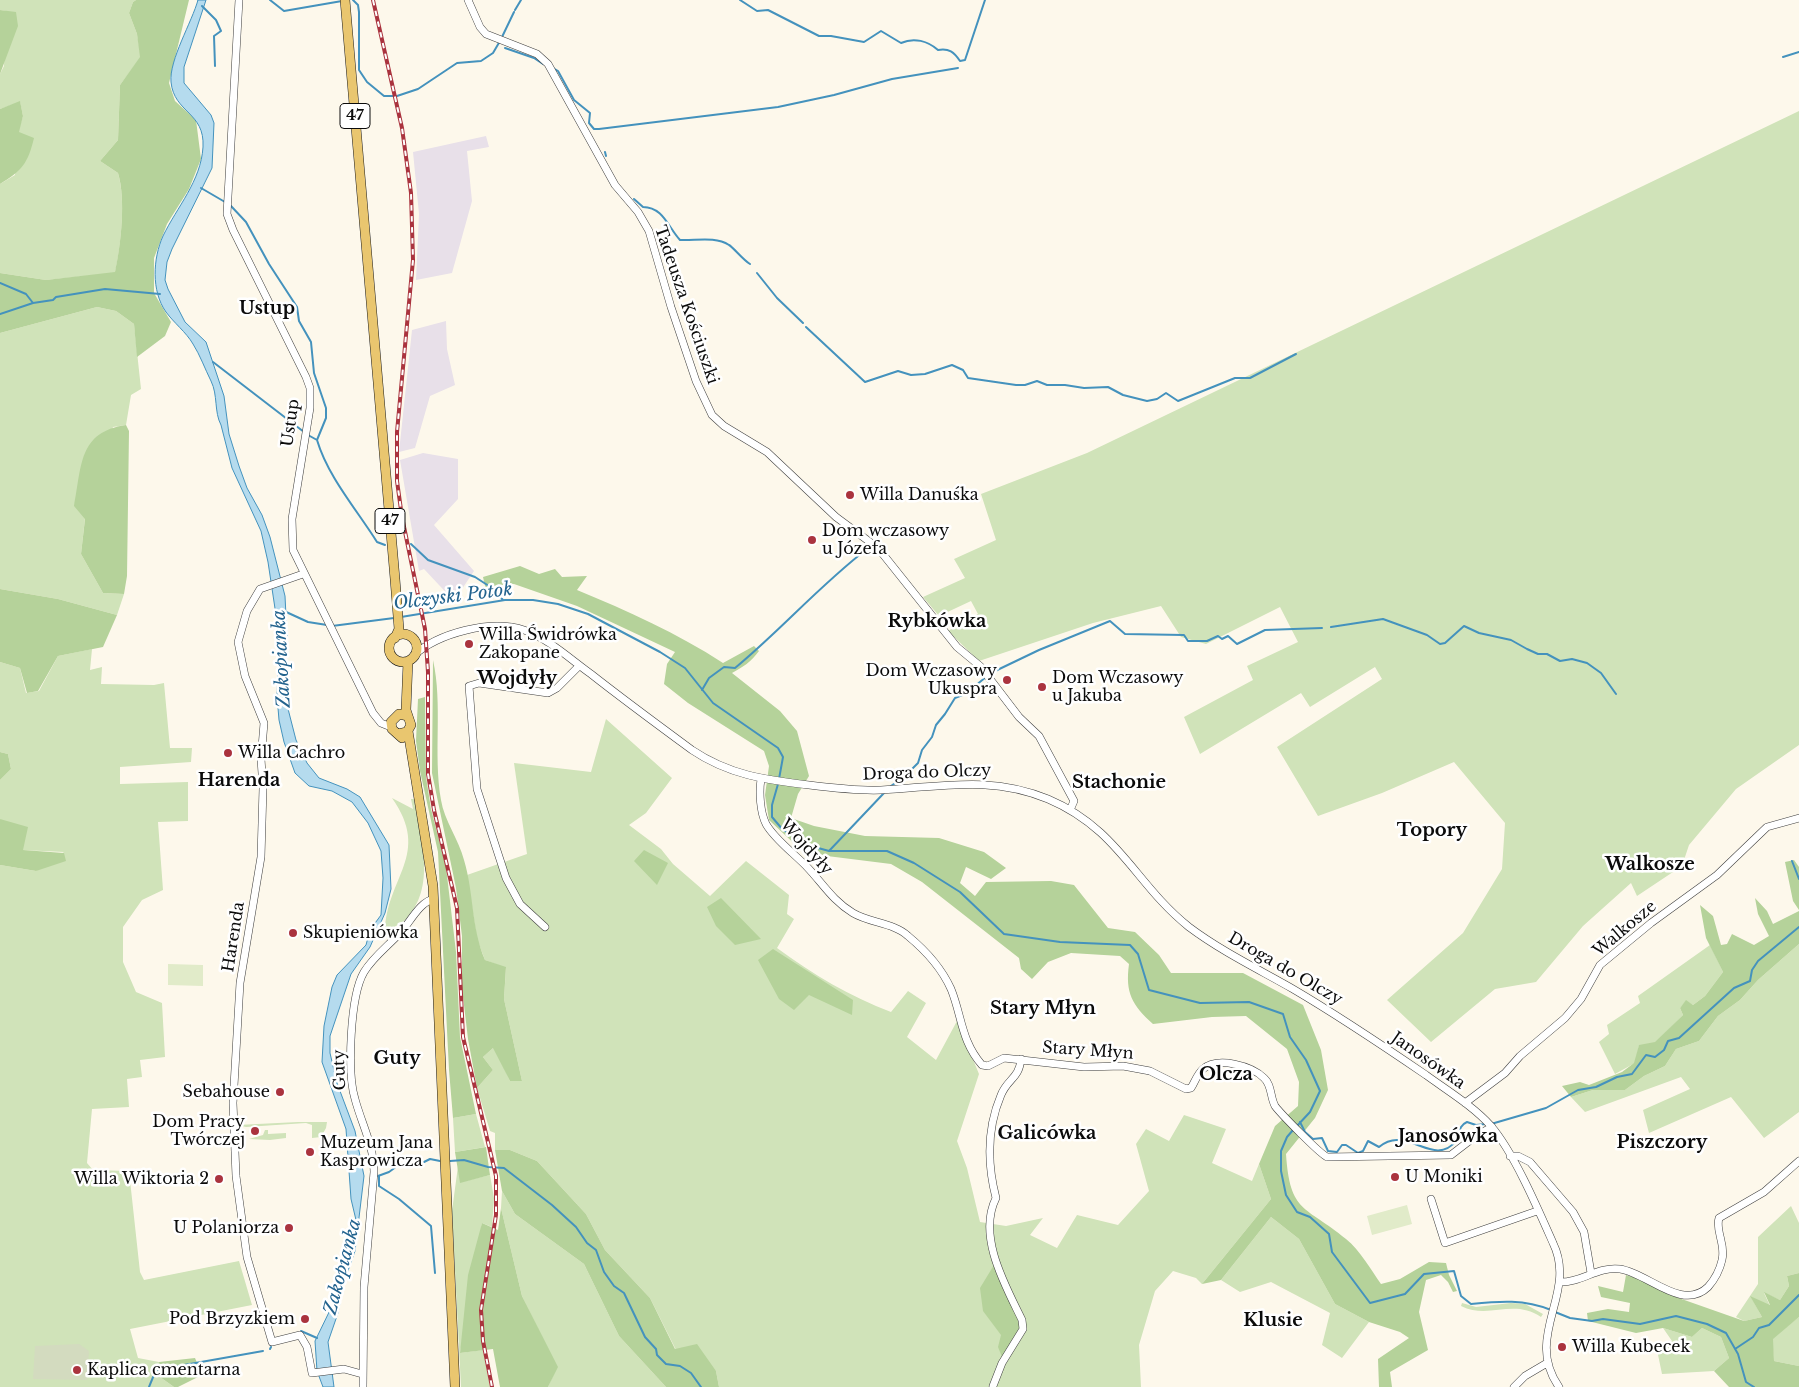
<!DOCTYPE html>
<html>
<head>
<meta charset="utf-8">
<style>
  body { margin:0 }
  canvas { display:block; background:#fdf8eb }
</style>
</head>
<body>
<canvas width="1799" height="1387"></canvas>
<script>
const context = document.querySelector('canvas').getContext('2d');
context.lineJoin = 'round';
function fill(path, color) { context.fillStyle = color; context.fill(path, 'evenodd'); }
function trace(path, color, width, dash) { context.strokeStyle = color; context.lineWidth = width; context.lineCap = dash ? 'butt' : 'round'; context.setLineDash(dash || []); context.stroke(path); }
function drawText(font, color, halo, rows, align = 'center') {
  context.font = font + ' "Libre Baskerville",serif'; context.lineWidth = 5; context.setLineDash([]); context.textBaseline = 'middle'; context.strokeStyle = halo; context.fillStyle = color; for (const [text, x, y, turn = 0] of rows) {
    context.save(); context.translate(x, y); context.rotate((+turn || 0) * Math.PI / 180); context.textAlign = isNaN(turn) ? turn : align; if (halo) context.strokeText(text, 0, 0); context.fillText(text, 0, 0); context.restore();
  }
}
fill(new Path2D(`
  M486,136L489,147L467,151L472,201L452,273L416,280L419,214L413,152Z
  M446,321L447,349L455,385L430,396L415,448L399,452L412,330Z
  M423,453L458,459V499L434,525L474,571L454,601L424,569L419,571L400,460Z`), '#e8e0e9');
fill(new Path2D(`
  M0,0H136L133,2L129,13L137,34L141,57L120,85L118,140L100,161L118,173C126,201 121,244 115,273L46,280L0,273V184L15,175L18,132L23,116L20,102L0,109V74L4,66L6,11L0,10Z
  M1799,111V745L1736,789L1689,845L1682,866L1637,896L1631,883L1583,926L1536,982L1495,989L1431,1042L1387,1000L1463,933L1502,869L1505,823L1454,762L1382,793L1318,816L1277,747L1382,679L1375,667L1310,707L1301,693L1200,754L1184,717L1253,680L1247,666L1298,642L1280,607L1206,644L1181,637L1161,606L1093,623L979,661L948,631L978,614L971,601L939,616L923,597L965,578L954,559L996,540L981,494L1087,453Z
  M97,307L116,311L134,324L141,389L131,395L126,425L113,427L85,518L81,554L103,593L124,594L117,615L58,599L0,589V333Z
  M92,649L90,670L102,667L101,684L154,685L164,683L170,748H192L191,762L120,767V784L188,782V821L158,822L163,890L142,900L123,927V962L136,992L162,1003L165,1057L140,1060L142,1077L127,1079L129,1107L92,1109L87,1163L93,1170L129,1171L140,1272L144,1280L239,1261L252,1305L130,1329L138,1358L159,1362L160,1377L174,1387H0V865L36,871L64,852L22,850L0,819V780L11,769L8,754L0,752V662L20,668L26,693L39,691L58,656Z
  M606,719L672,778L646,813L629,825L661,849L673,864L710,896L746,861L789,895L787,914L794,919L777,948C812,974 851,997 891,1012L908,991L926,1003L907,1037L936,1060L957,1021L979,1074L957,1141L967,1168L980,1222L1006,1226L1043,1218L1030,1235L1057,1248L1077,1215L1118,1225L1149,1191L1136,1144L1146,1129L1169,1141L1184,1115L1226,1129L1212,1163L1252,1181L1259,1164L1271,1199L1202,1284L1196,1278L1173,1271L1155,1291L1139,1345L1141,1387H719L716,1371L676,1350L650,1298L605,1250L586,1214L537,1161L510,1150H495V1133L490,1131L477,1088L493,1070L483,1057L494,1047L510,1081H522L504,999L506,968L485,960L477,939L467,875L527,854L514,763L591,772Z
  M392,798L413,809L411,799H414C421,839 437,888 405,920C399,926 391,927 385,932C386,877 432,855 392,798Z
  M1799,944V1112L1764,1138L1731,1097L1649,1133L1643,1110L1690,1089L1681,1077L1585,1112L1571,1097L1593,1090H1625L1644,1076L1665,1066L1676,1049L1699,1041L1718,1016L1740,1000L1758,980Z
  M1710,945L1723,972L1705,996L1693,1005L1686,1001L1680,1008L1683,1015L1655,1043L1639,1046L1635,1063L1615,1074L1599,1042L1609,1034L1607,1025L1640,1003L1638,996Z
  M476,1114L485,1147L455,1152L453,1118Z
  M298,1122H327L326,1128L321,1137L312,1138V1125L306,1123L246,1127L237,1125Z
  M265,1130H268V1134L286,1133V1138L270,1140L249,1139L263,1135Z
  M458,1166L461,1182L490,1175L494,1198L492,1227L482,1223L460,1353L483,1350L490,1387H461L452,1211Z
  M502,1191L515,1214L584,1264L619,1336L666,1387H548L557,1367L522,1296L501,1208Z
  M1791,1206L1799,1223V1273L1787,1276L1789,1286L1780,1300L1764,1293L1770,1306L1751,1297L1762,1317L1744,1321L1736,1317L1758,1284V1237Z
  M1271,1217L1299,1239L1335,1304L1369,1322L1342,1358L1322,1345L1330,1313L1271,1282L1240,1292L1221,1280Z
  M1462,1303L1476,1307L1511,1303L1525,1304L1543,1314L1541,1317C1513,1298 1489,1320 1461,1306Z
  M1799,1317V1366L1774,1361L1772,1338Z
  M1663,1328L1692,1337L1702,1328L1721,1337L1729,1358L1714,1371L1662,1374L1656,1345L1672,1341Z`), '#d0e3b9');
fill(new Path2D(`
  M136,0H189L169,83L175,101L196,120L201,159L189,189L167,224L154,258V293L171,322L165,336L137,357L134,324L116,311L97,307L0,333V273L46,280L115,272C121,244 126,200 118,173L100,161L118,140L120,85L140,57L137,34L129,13L133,2Z
  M0,10L16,12L18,26L0,74Z
  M20,101L23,116L19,132L34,138C28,163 22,171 0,184V109Z
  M126,425L129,431L127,576L124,594L103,593L81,554L85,519L74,506C82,466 78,432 126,425Z
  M520,566L539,574L555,569L562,577L587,576L577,590C628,611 677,633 723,663L754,646L759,651C751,662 743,667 732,673L780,711L797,731L809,776L798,794L791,818L814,826L865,836L939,838L984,852L1006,868L991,879L966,867L960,883L975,896L986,882L1051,881L1074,885L1108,928L1135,932L1159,955L1171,973H1243L1303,1005L1321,1050L1328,1090L1315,1118L1286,1154C1290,1214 1305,1205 1346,1239C1360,1250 1371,1270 1381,1284L1400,1279L1429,1262L1446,1263L1449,1275L1457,1291L1453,1292L1448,1282L1441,1275L1426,1280L1419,1312L1428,1350L1390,1372L1392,1387H1379L1378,1359L1409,1338L1400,1332L1369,1322L1335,1304L1299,1239L1271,1217L1221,1280L1202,1284L1271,1199L1259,1164L1275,1126L1298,1106L1299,1082L1287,1049L1246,1016L1212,1017L1153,1024C1132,1005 1125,993 1129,964L1120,956L1071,953L1048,962L1032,979L1021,969L1019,958L922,882L891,864L827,856L801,850L769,820L765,795L769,766L764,751L688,703L664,684L667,664L675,652L577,606L514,584L500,585L501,597L488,599L483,577Z
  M0,589L58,599L117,615L103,647L58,656L38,691L27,693L20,668L0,662Z
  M433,660C443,705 433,753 441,800C444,820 459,840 464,860C474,893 471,927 485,960L506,967L504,999L522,1081H510L493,1048L483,1057L493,1070L477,1088L468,1039L462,988V936L456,888L432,773Z
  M425,697L426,777L431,809L446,867L456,952L460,1037L476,1114L453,1118L449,1070L438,852L420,771L416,741L418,699Z
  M0,752L8,754L11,769L0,780Z
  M0,819L28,827L23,850L64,853L66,861L36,871L0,865Z
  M644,850L668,863L657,885L634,861Z
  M1794,860L1799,867V910L1793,901L1785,862Z
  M721,898L761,939L735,945L716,926L707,907Z
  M1755,898L1767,911L1773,924L1799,911V944L1758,980L1740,1000L1718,1016L1699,1041L1676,1049L1665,1066L1644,1076L1625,1090H1593L1571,1097L1562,1086L1580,1082L1589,1085L1622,1072L1634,1063L1639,1045L1655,1042L1683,1015L1680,1008L1686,1000L1693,1005L1705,996L1723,972L1706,938L1700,905L1713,916L1721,945L1727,944L1732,934L1754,945L1769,936L1758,914Z
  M773,949L853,1000L852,1015L809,995L794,1010L779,999L758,960Z
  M486,1147L490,1175L460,1183L455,1152Z
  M495,1150H510L537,1161L586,1214L605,1250L650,1298L675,1349L697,1344L716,1371L719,1387H666L619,1336L584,1264L515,1214L502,1191Z
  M501,1208L522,1296L558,1367L548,1387H500L493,1349L460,1353L468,1275L482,1223L498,1230Z
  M994,1265L1018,1318L1019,1328L1002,1357L998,1347L1001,1335L983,1311L980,1288Z
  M1799,1273V1317L1773,1339L1774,1361L1799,1366V1387H1729L1714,1371L1729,1358L1721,1337L1702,1328L1692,1337L1663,1328L1636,1333L1588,1321L1587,1313L1608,1309L1629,1312L1630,1303L1601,1297L1598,1286L1623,1292L1626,1275L1650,1282L1673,1296L1744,1321L1762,1317L1750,1296L1770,1305L1764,1292L1780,1300L1789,1286L1787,1276Z
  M195,1358L202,1375L178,1387H174L160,1377L159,1362Z`), '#b5d29a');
fill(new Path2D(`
  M79,1344L89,1351L87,1380L33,1379L35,1346Z`), '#d3dbbf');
fill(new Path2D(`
  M168,964L203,965V986L168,985Z
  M1407,1205L1412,1224L1372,1235L1367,1216Z`), '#e1ebc9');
const water = new Path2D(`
  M198,0H206L184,67V83L211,115L214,123L212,168L172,249L167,262L165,280L168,289L185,322L206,342L224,396L229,434L239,466L247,488L262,515L270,537L285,596L287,636L284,678L286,701L296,740L307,763L319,778L347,789L360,797L389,845L391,889L385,913L370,947L351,974L330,1036V1053L337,1083L355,1131L364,1176L355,1251L344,1282L338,1313L328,1342L334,1387H323L317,1371L315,1341L333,1304L337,1274L351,1243L356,1220L351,1199L346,1129L322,1062L324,1026L332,987L337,975L366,945L370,930L381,915L383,878L381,851L368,823L352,802L332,791L309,786L295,773L284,742L279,720L277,696L279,635L268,562L261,531L232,468L221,425C214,412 218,395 211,381C205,369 200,355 193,344C186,332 174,323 166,312C151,291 153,258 163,236C177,207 201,181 203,147C205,112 174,113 171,82C169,60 192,22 198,0Z`);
fill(water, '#b5dbee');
trace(water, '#4492bd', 1);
trace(new Path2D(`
  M270,0L284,11L342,1
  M353,0L358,5L359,12V70L367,82L384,96H393
  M740,0L757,11L768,10L819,36H831L864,42L881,31L901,43C914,37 928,41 938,50C949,48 954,52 960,61L965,60L985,0
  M202,6L216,20L221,31L214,36L215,66
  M515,10L521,0
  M502,37L514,12
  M505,48L534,58L543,64
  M1783,57L1799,52
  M553,68L558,71L574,100L590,113L589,123L594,129H599L778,107L834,95L892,79L958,68
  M397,96L418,89L457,63L481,61L493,53L500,41
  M605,152L606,156
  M201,188L225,202
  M634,199L643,207C663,207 668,227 680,240C695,241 715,236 729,245C733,247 743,260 750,264
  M231,206L246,222L269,264L297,307L299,321L311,342L314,373L326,408V418L317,440
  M757,273L777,298L803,323
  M0,283L26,294L33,303
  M0,314L33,303L53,300L56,297L105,289L160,294
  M806,327L865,382L898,371L911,375L925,374L952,365L963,370L968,378L1016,385H1025L1037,381L1047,385H1065L1084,388L1108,387L1123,395L1147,401L1157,399L1166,393L1178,401L1235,378H1250L1296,354
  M213,362L304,432
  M308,435L317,440C328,477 357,510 377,542L385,545
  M411,544L428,560L475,577L492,588L503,600
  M284,611L308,622L327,625
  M401,617L505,600H533L558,604L588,614L660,652L685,668L713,703L778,748L783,757L779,779
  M332,626L394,618
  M1331,627L1383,619L1427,635L1440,644L1445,643L1464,626L1479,633L1511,640L1527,649L1538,654H1547L1560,661L1572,659L1587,663L1601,673L1616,694
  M702,690L709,678L724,667L735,668C781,630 820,585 867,549
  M778,784L772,805V817L783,830L811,846L829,851H887L914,863L960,892L1004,934L1060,942L1130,945L1138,954L1149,990L1200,1003L1249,1002L1283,1014L1290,1037L1306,1060L1320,1091L1310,1112L1296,1127
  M891,786L905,776L918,763L922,750L932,737L936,725L945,714L955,698L965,694L991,673L1039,650L1110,621L1125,634L1184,635L1188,641H1207L1218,636L1222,639L1228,636L1237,644L1265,630L1322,628
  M829,851L884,793
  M1792,861L1799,879
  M1300,1122L1305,1132L1313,1139L1322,1138L1328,1151L1337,1152L1342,1145H1346L1358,1153L1363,1151L1368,1141L1379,1147C1407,1123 1433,1170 1457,1140C1460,1133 1458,1126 1467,1122L1476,1125L1486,1124
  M1491,1124L1546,1108L1578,1090L1596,1087L1617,1077L1632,1074L1646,1055L1655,1057L1664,1050L1668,1041L1679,1038L1734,988L1750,981L1752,970L1758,961L1799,927
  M1293,1130L1287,1137L1281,1151V1171L1286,1195L1297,1212L1310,1217L1329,1234L1332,1252L1370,1303L1405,1294L1424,1274L1454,1271L1461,1296L1471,1304C1500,1301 1524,1299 1551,1310
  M450,1161L464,1160L488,1167L504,1168L552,1205L576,1227L587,1243L596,1250L604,1272L614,1286L624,1293L645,1337L656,1349L657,1355L666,1364L680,1366L691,1373L701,1387
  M378,1176L389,1172L400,1164L418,1165L430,1159L440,1161
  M379,1176V1186L399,1199L431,1226L435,1273
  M1555,1312L1570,1318L1592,1321L1603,1319L1640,1324L1676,1316L1707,1324L1726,1333L1738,1354L1746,1382L1754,1387
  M301,1331L317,1338
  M270,1349L271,1347
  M1735,1349L1753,1337L1759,1328L1769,1325L1799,1295
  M149,1387L156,1370L263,1351`), '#4492bd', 2);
const minor = new Path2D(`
  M239,0L227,214L233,230L306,377L310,388V408L292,519L293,550L373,713L381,723L391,727
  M468,0L480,27L486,34L537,54L548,64L615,185L638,212L649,231L671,307L696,381L712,415L724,426L767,452L836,517L878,548L957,647L980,666L1019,717L1039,736L1074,801L1070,810
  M303,574L260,589L247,611L238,642L245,676L264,723L261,759L263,788L261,857L240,983L233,1103L236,1176L247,1257L272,1342L300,1335L307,1347L312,1373L344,1369L362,1374
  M413,656C438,633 491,619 524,630C549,639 570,659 591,674C624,700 658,725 692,750C729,775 766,780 809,785C833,788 857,791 881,790C940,787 991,775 1048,799C1119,829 1135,884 1189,927C1221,951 1258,969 1293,989C1339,1016 1382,1045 1426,1075C1448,1091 1473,1106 1491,1126C1514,1153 1538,1209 1553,1243C1578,1294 1523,1335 1559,1387
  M761,779C759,792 760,812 766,824C775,840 795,854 808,868C823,884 833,901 853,913C870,923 894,923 908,936C925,950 942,969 951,989C962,1016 961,1041 982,1065L988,1066L1004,1058L1084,1067L1123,1066L1150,1071L1186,1089L1191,1088C1195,1082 1197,1074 1203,1069C1218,1056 1252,1066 1264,1078C1272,1085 1270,1097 1275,1106C1281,1114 1319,1153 1327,1157L1451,1155L1477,1135L1492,1127
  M545,927L520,904L506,878L477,789L469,686L479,683L548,693L557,688L579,666
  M1465,1103L1505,1073L1520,1056L1565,1018L1581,999L1600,965L1651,923L1717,875L1767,827L1799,818
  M1510,1156H1518L1530,1162L1573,1212L1584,1232L1591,1273
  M1431,1199L1445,1243L1537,1211
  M1560,1282C1581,1283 1598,1266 1620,1269C1648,1273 1682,1312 1708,1287C1715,1279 1720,1269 1722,1260C1726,1244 1715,1231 1719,1218L1764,1192L1799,1161
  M993,1386L1002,1363L1023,1329L1022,1320C1005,1285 977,1236 996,1198C987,1163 987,1128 1001,1095C1008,1078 1019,1079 1021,1059
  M363,1387L364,1287L374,1172C374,1146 362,1125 355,1099C347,1073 350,996 364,972C373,957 388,946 400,933C409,924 420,901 434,899
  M1514,1387L1525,1376L1547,1363`);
const major = new Path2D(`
  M345,0L395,579L399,629L395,638
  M389 648a14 14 0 1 1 28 0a14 14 0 1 1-28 0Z
  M408,731L433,886L455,1387
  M398,734L407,732L411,725L406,710L408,661
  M402,738L392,729L391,722L399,714L408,716`);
trace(minor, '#3e3e3e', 8);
trace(major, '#1c1c1c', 10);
trace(minor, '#fff', 7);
trace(major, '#e9c66f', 9);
const rail = new Path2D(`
  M373,0L402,128L411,193L413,260L397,432V481L402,517L425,629L428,672V774L434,810L457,908L463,1037L496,1176V1215L481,1310L483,1341L492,1387`);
trace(rail, '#aa333e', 4);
trace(rail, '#fff', 2, [5.5]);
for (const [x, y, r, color] of [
  [850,495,5,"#aa333e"],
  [812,540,5,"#aa333e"],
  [469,644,5,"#aa333e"],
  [1007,680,5,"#aa333e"],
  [1042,687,5,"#aa333e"],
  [228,753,5,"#aa333e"],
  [293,933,5,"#aa333e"],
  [280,1092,5,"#aa333e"],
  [255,1131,5,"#aa333e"],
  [310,1152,5,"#aa333e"],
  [1395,1177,5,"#aa333e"],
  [219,1179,5,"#aa333e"],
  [289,1228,5,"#aa333e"],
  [305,1319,5,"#aa333e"],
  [1562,1347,5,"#aa333e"],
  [77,1370,5,"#aa333e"]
]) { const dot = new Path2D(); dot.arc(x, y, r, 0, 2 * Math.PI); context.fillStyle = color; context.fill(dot); trace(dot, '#fff', 2); }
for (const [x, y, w] of [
  [355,116,30],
  [390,521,30]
]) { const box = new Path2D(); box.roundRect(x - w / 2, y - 12.5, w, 25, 4); context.fillStyle = '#fff'; context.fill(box); trace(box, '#0b0b0b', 1); }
drawText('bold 15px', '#0b0b0b', null, [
  ["47",355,116],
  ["47",390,521]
]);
drawText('16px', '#0b0b0b', '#fff', [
  ["Tadeusza Kościuszki",686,305,71],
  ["Ustup",291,423,-82],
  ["Droga do Olczy",927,773,-2],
  ["Wojdyły",806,847,48],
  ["Walkosze",1625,929,-40],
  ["Harenda",234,937,-81],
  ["Droga do Olczy",1285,969,30],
  ["Stary Młyn",1088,1051,4],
  ["Janosówka",1428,1061,35],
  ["Guty",340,1070,-92]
]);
drawText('16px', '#0b0b0b', '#fff', [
  ["Willa Danuśka",860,495],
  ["Dom wczasowy",822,531],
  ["u Józefa",822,549],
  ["Willa Świdrówka",479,635],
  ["Zakopane",479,653],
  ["Dom Wczasowy",997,671,"right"],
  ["Ukuspra",997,689,"right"],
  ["Dom Wczasowy",1052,678],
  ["u Jakuba",1052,696],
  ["Willa Cachro",238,753],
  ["Skupieniówka",303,933],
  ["Sebahouse",270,1092,"right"],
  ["Dom Pracy",245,1122,"right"],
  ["Twórczej",245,1140,"right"],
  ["Muzeum Jana",320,1143],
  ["Kasprowicza",320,1161],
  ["U Moniki",1405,1177],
  ["Willa Wiktoria 2",209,1179,"right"],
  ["U Polaniorza",279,1228,"right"],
  ["Pod Brzyzkiem",295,1319,"right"],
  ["Willa Kubecek",1572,1347],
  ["Kaplica cmentarna",87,1370]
], 'left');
drawText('bold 18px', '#0b0b0b', '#fff', [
  ["Ustup",267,309],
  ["Rybkówka",937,622],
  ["Wojdyły",517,679],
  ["Harenda",239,781],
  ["Stachonie",1119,783],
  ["Topory",1432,831],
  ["Walkosze",1650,865],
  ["Stary Młyn",1043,1009],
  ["Guty",397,1059],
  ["Olcza",1226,1075],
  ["Galicówka",1047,1134],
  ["Janosówka",1448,1137],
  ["Piszczory",1662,1143],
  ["Klusie",1273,1321]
]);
drawText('italic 18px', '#23638e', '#fff', [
  ["Olczyski Potok",453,597,-7],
  ["Zakopianka",282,659,-93],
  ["Zakopianka",343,1267,-75]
]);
</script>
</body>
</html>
